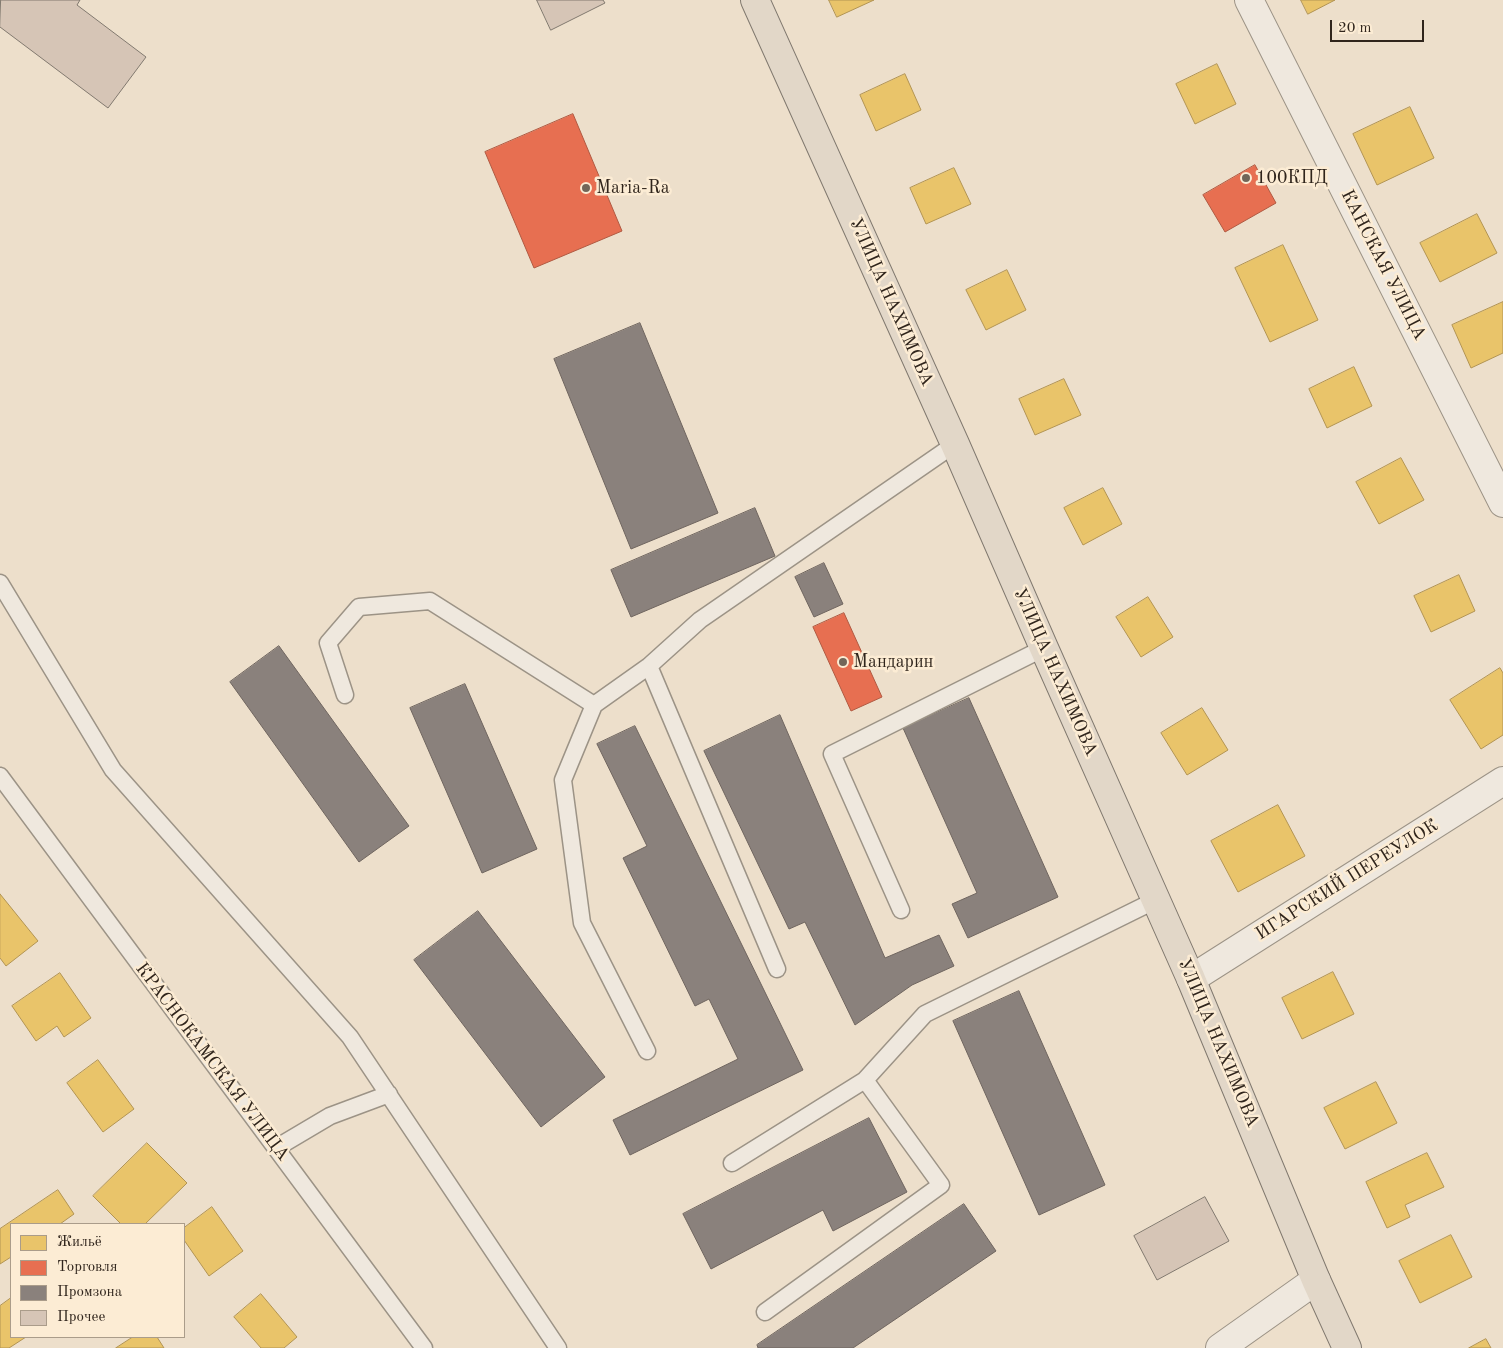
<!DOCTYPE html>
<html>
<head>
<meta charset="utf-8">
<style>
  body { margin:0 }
  #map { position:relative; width:1503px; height:1348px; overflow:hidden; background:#eddfcb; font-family:"Old Standard TT",serif }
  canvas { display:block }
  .legend { position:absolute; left:10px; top:1223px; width:175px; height:115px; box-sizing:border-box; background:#fcecd4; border:1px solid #aa9c8a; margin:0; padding:6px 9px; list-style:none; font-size:15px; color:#30251c }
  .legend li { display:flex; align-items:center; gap:10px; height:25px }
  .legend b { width:25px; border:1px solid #aa9c8a }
  .scale { position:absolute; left:1330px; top:20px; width:94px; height:22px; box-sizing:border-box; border:2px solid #30251c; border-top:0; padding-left:6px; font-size:15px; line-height:18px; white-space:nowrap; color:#30251c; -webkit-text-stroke:4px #fcecd4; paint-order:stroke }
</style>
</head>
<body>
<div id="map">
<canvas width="1503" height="1348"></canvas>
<ul class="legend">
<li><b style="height:14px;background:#e9c46a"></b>Жильё</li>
<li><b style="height:14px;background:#e76f51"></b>Торговля</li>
<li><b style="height:14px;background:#8a817c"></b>Промзона</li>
<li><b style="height:14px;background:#d6c5b6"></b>Прочее</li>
</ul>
<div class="scale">20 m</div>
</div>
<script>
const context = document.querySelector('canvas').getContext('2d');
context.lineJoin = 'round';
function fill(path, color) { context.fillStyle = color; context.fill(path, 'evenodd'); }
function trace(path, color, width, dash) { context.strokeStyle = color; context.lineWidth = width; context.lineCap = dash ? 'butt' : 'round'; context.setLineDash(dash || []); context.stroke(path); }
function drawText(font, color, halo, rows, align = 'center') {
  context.font = font + ' "Old Standard TT",serif'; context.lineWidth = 5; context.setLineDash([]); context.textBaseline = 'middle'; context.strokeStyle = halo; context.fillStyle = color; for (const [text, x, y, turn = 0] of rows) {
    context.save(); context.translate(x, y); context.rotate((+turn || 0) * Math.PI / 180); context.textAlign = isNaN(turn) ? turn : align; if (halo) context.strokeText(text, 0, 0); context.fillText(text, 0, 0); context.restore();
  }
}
const homes = new Path2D(`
  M829,0H874L837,17Z
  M1301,0H1335L1308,14Z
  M1217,64L1236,104L1195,124L1176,84Z
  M905,74L921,110L876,131L860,95Z
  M1410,107L1434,158L1377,185L1353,134Z
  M954,168L971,204L926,224L910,188Z
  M1477,214L1497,253L1440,282L1420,243Z
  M1283,245L1318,320L1270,342L1235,268Z
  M1007,270L1026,310L986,330L966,290Z
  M1503,302V353L1471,368L1452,325Z
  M1354,367L1372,406L1327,428L1309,389Z
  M1064,379L1081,415L1035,435L1019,399Z
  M1401,458L1424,500L1379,524L1356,482Z
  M1103,488L1122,524L1083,545L1064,508Z
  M1459,575L1475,611L1431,632L1414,596Z
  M1148,597L1173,637L1141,657L1116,617Z
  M1500,668L1503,673V735L1481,749L1450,700Z
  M1202,708L1228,750L1187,775L1161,733Z
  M1278,805L1305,856L1238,892L1211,841Z
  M0,894L38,941L6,966L0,958Z
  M1333,972L1354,1014L1302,1039L1282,998Z
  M60,973L91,1018L64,1037L57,1026L36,1041L12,1006Z
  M98,1060L134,1109L103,1132L67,1083Z
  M1376,1082L1397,1123L1345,1149L1324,1108Z
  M147,1143L187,1183L145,1224H121L93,1196Z
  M1427,1153L1444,1187L1405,1205L1410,1217L1387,1228L1366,1182Z
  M58,1190L74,1214L60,1224H11V1257L0,1264V1229Z
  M212,1207L243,1251L209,1276L184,1240V1228Z
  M1451,1235L1472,1277L1420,1303L1399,1261Z
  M261,1294L297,1337L284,1348H261L234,1317Z
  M11,1298V1337H26L9,1348H0V1306Z
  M133,1337H157L164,1348H116Z
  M1486,1339L1491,1348H1469Z`);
fill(homes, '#e9c46a');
trace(homes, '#b29453', 1);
const shops = new Path2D(`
  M573,114L622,231L534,268L485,152Z
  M1255,165L1276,203L1225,232L1203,195Z
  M844,613L882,697L851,711L813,627Z`);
fill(shops, '#e76f51');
trace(shops, '#b05941', 1);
const industry = new Path2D(`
  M640,323L718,513L631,549L554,359Z
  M755,508L775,556L631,617L611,570Z
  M824,563L843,604L814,617L795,577Z
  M279,646L409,826L359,862L230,682Z
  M465,684L537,849L482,873L410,708Z
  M969,698L1058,897L968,938L952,904L977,893L903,728Z
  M780,715L885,958L939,935L954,966L912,985L855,1025L805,922L789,929L704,751Z
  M635,726L803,1070L630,1155L613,1120L738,1059L709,999L695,1006L623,858L647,846L597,744Z
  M478,911L605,1077L541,1127L414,960Z
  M1019,991L1105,1185L1039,1215L953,1021Z
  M869,1118L907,1192L833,1231L823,1210L711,1269L683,1214Z
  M964,1204L996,1251L853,1348H758L757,1345Z`);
fill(industry, '#8a817c');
trace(industry, '#6f655f', 1);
const building = new Path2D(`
  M1,0H80L77,5L146,57L108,108L0,27Z
  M537,0H603L605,3L551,30Z
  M1205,1197L1229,1241L1157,1280L1134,1236Z`);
fill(building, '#d6c5b6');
trace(building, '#81796f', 1);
const lane = new Path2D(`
  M0,583L113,770L350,1037L558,1348
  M649,666L777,969
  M345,695L328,643L359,607L430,601L594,705L649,666L700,620L955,444
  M594,705L563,780L582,923L647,1051
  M0,776L424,1348
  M901,910L832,754L1044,648
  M276,1148L330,1116L389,1094
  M732,1163L865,1080L925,1014L1156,900
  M765,1312L941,1185L865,1080`);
const street = new Path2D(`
  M1249,0L1503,503
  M1191,979L1503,781
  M1220,1348L1316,1280`);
const primary = new Path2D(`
  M755,0L955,444L1044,648L1191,979L1316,1280L1347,1348`);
trace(lane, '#9c9386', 19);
trace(street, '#9c9386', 30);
trace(primary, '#81796f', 30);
trace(lane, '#efe8de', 16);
trace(street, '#efe8de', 28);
trace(primary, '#e2d7c8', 28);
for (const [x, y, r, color] of [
  [1246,178,5,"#726659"],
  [586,188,5,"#726659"],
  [843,662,5,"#726659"]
]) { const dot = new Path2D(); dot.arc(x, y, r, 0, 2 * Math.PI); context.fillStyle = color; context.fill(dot); trace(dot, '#fcecd4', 2); }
drawText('18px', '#30251c', '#fcecd4', [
  ["100КПД",1256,178],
  ["Maria-Ra",596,188],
  ["Мандарин",853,662]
], 'left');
drawText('18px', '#30251c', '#fcecd4', [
  ["КАНСКАЯ УЛИЦА",1383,265,63],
  ["УЛИЦА НАХИМОВА",891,302,66],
  ["УЛИЦА НАХИМОВА",1055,672,66],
  ["ИГАРСКИЙ ПЕРЕУЛОК",1347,880,-32],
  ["УЛИЦА НАХИМОВА",1218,1043,67],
  ["КРАСНОКАМСКАЯ УЛИЦА",212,1062,53]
]);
</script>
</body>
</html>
